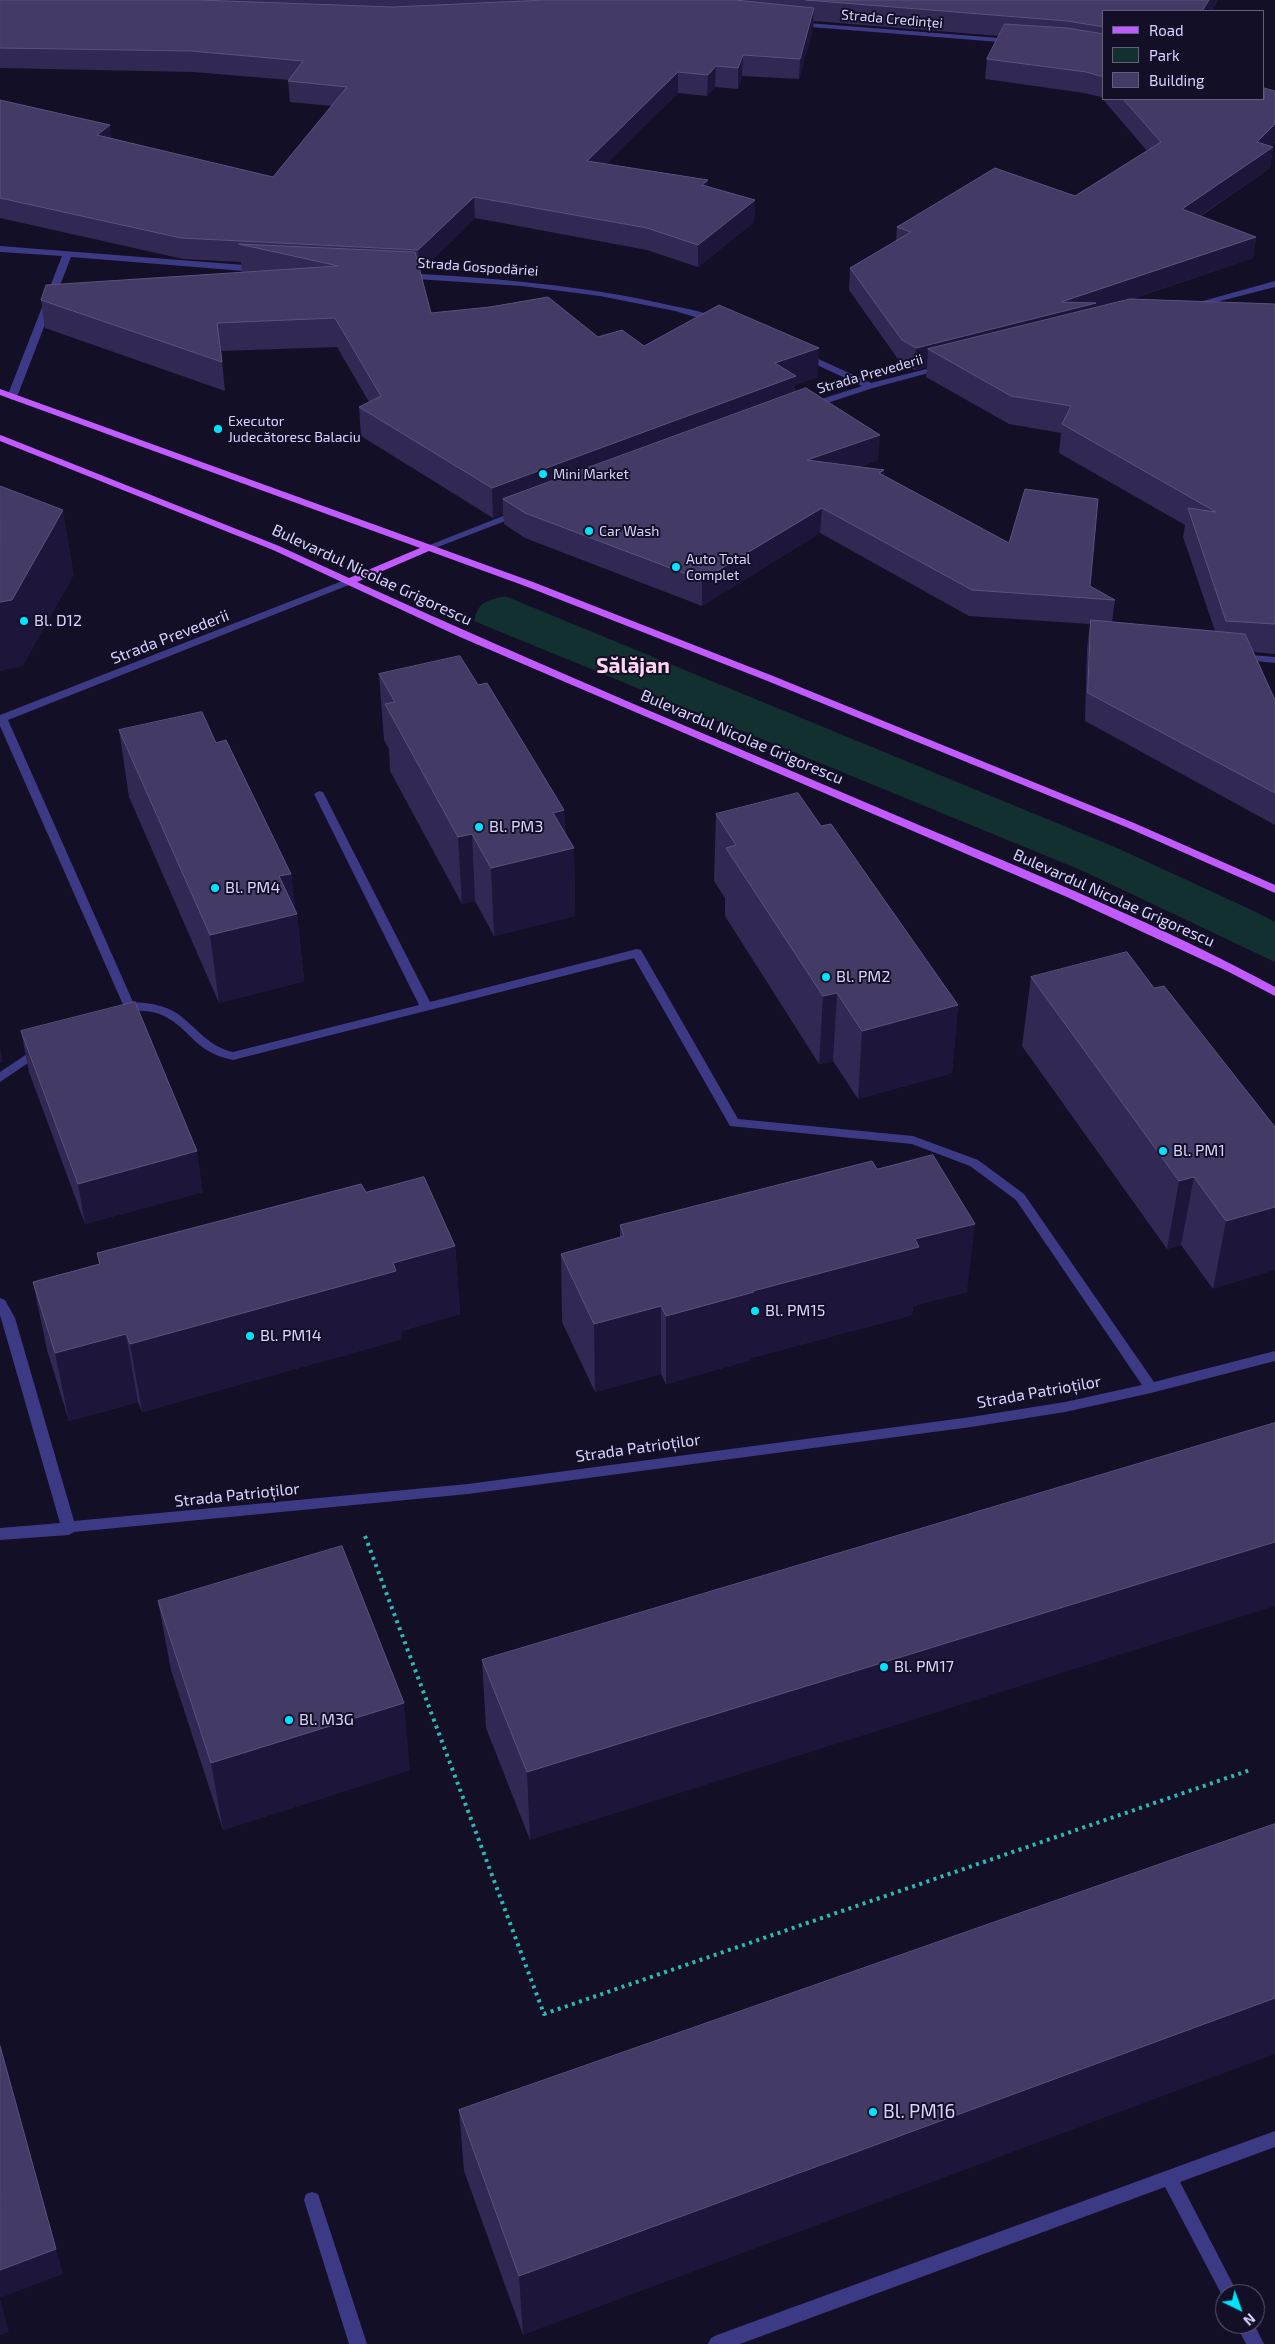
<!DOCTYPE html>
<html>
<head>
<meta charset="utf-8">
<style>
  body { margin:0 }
  #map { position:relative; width:1275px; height:2344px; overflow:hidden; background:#130f26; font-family:"Exo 2",sans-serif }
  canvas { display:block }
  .legend { position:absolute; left:1102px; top:10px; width:162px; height:90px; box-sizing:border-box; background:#130f26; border:1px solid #625e7d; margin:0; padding:6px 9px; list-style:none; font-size:15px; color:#d9d4ff }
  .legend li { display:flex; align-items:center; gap:10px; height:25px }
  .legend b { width:25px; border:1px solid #625e7d }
  .north { position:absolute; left:1215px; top:2284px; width:50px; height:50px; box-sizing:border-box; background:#130f26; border:1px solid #625e7d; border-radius:50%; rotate:138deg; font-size:14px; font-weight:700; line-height:20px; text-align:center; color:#d9d4ff }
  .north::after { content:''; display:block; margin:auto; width:18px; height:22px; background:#00e5ff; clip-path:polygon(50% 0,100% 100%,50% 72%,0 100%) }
</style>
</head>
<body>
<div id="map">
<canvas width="1275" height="2344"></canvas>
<ul class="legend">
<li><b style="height:6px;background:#c25bff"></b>Road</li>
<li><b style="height:14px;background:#12302f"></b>Park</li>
<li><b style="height:14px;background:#433a66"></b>Building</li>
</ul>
<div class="north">N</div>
</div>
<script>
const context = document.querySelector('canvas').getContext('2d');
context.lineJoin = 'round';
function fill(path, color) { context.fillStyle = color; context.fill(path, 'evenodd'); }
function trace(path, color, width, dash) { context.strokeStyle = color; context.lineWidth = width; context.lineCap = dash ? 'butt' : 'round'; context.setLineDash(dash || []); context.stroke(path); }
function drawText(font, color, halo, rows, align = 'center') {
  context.font = font + ' "Exo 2",sans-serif'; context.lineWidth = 4; context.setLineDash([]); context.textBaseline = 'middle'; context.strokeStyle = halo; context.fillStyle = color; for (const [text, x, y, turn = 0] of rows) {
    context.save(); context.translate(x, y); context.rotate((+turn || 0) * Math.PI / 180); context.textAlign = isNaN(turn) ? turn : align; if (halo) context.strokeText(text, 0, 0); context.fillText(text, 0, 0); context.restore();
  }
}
fill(new Path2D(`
  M505,596L1115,847L1256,912L1275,922V962L1083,871L474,621C479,601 486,601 505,596Z`), '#12302f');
trace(new Path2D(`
  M365,1536L544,2014L1250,1770`), '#2fb8b0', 4, [3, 4.5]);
fill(new Path2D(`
  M795,22L1012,39L1016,41L1012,43L798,26H795Z
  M0,246L257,266L261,269L257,272L71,257L17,397L12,400L7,397L62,256L0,252Z
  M404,273C493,278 582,285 669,305C682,308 710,312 719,320L715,323L675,311L600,296L522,286L401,278L400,276Z
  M1275,281V287L1189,309L1185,306Z
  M803,352L871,383L942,365L947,368L873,388L809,409L804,406L806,404L862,386L800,357L798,355Z
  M518,510L523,513L521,515L430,550H424L422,548Z
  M350,578L354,579V583L8,720L133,1002C149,1003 165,1005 178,1014C197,1028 209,1047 233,1052L419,1005L314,794L319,791L323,792L430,1002L637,949L641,950L738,1119L913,1136L978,1160L1024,1194L1154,1382L1275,1351V1361L1151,1393L1065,1412L971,1427L468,1494L74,1532L69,1535L0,1540V1528L60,1523L0,1315V1298L5,1300L15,1318L74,1521L468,1484L971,1417L1065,1402L1142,1385L1016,1200L970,1166L912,1144L730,1126L634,958L233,1060C194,1052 193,1031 164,1016C151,1009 138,1012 125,1009L0,726V715Z
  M1240,654L1275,657V663L1236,659V655Z
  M39,1046L43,1047L45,1050L43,1053L0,1082V1072Z
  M1275,2131V2147L1180,2182L1238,2294H1225V2301L1165,2187L740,2344H708L711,2338L717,2335Z
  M312,2192L318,2194L320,2200L367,2344H349L304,2200L306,2194Z
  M1236,2324H1254L1264,2344H1246Z`), '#3d3a85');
fill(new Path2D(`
  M0,389L533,582L773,676L1134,823L1275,885V893L1126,827L765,680L525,586L429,551L357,582C545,668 736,747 926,828C1044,878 1163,926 1275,987V996L1227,971L1067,897L460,637L273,550L0,441V435L3,436L279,546L349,578L420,548L0,395Z`), '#c25bff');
fill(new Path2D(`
  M0,0H1218L1212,11H1104V99H1264L1275,91V142L1270,147H1273L1270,168L1201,216L1256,237L1253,258L1132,299L1275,304V654L1254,652L1275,700V825L1085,721L1087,648L1090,624L969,616L820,533L702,606L525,538L504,524L503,514L493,518L361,436L359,407L369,402L337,347L221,351L225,391L45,328L41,300L242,272L241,262L183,259L0,218V100L112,139L273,177L332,106L290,102L288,81L289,80L193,72L0,68ZM814,21L999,36L987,59L985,79L1084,93L1101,97L1147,151L1075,196L897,227L896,241L850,268L849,290L900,362L915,370L927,367L926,377L1009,424L1061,433L1059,453L1185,525L1183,537L1215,631L1112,622L1115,600L884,476V470L859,467L878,460L795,392V385L818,377L598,337L431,313L420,272L475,218L647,250L698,267L754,222L755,200L708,187L606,164L678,93L707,96L715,87L738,89L742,76L799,79L813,29Z
  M379,674L478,685L564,810L565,832L574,848L575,916L494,936L475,901L462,904L390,771L389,749L384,740Z
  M119,730L216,743L291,874L295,910L297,914L304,981L219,1003L129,797Z
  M716,814L821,826L958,1005L952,1073L858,1099L833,1061L819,1064L725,916V898L714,881Z
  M1031,977L1154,988L1275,1127L1213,1289L1181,1245L1167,1249L1022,1046Z
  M21,1031L203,1192L85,1224L29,1072Z
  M877,1169L967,1292L913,1306L912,1315L751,1358V1360L666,1384L661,1374L595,1392L562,1322L561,1254L620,1238V1225Z
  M366,1192L455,1246L460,1314L401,1331L402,1339L142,1412L138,1402L69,1421L47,1350L33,1282L99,1264L97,1253Z
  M1275,1423L530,1840L486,1728L482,1660Z
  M158,1601L410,1770L223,1830L171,1670Z
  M1275,1824L523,2335L464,2171L459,2110Z`), '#312854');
fill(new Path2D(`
  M1209,0H1218L1212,11H1202Z
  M814,8L813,29L799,79L800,59Z
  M743,55L742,76L738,89V68Z
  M716,66L715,87L707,96L708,75Z
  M678,72V93L588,183L587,161Z
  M1275,124V142L1263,154L1273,147L1270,168L1179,230L1182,209L1257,142Z
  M110,125L113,146L97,135Z
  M708,180L707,201L702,185Z
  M474,197L475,218L420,272L418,250Z
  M755,200L754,222L698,267V245Z
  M1256,237L1253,258L1095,311L928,349L927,367L915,370L916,348L1061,302Z
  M819,348L818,377L795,385L794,406L503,499V514L493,518L492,488L775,363Z
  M880,435L878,460L806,485L807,460Z
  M884,470L883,495L879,473Z
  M822,508L820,533L702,606V580Z
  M63,510L74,575L23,666L0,671V602Z
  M564,810L565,850L574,848L575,916L494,936L491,868L553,813Z
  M472,834L475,901L462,904L458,837Z
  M291,874L296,914H297L304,981L219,1003L210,935L279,876Z
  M837,993L833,1061L819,1064L823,996Z
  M958,1005L952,1073L858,1099L862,1031Z
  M0,1046L3,1062L0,1063Z
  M197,1151L203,1192L85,1224L78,1184Z
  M1275,1170V1270L1213,1289L1226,1221Z
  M1194,1177L1181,1245L1167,1249L1179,1181Z
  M975,1224L967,1292L913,1306L912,1315L751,1358V1360L666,1384V1316L753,1291L915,1239Z
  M455,1246L460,1314L401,1331L402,1339L142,1412L130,1344L393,1263Z
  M661,1306V1374L595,1392L594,1324Z
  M126,1334L138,1402L69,1421L55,1353Z
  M1275,1542V1606L530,1840L527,1772Z
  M404,1703L410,1770L223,1830L211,1763Z
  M1275,1998V2054L523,2335L519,2276Z
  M0,2043L63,2274L0,2298L9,2332L0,2335Z`), '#1d163a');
const building = new Path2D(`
  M0,0H198L393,7L545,0H735L814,8L800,59L743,55L738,68L716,66L708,75L678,72L587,161L708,180L702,185L755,200L698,245L647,228L474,197L418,250L181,238L0,198V100L110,125L97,135L273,177L347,87L288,81L303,61L191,51L0,48Z
  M806,0H1209L1202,11H1104V27L1067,21Z
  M1005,24L1067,28L1104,34V77L1086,72L987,59Z
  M1264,88L1275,91V124L1257,142L1273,147L1182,209L1256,237L1061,302L1096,303L916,348L902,340L850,268L911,232L897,227L995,168L1075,196L1161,142L1123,99H1264Z
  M239,244L415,252L431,313L490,307L548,297L598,337L622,330L644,346L719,305L819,348L775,363L796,376L492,488L359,407L381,396L335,318L217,323L222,362L41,300L46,285L338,266Z
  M1130,299L1275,304V624L1226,621L1188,508L1216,512L1062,424L1071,406L1011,396L928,349Z
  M806,388L880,435L807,460L884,470L879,473L1009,543L1025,489L1098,499L1090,586L1115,600L972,590L822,508L702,580L525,513L503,499Z
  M0,486L63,510L12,600L0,602Z
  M1091,620L1245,634L1275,700V793L1088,693Z
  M460,656L478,685L487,683L564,810L553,813L574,848L491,868L472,834L458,837L385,704L395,702L379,674Z
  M202,712L216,743L226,740L291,874L279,876L297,914L210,935L119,730Z
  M798,793L821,826L831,824L958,1005L862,1031L837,993L823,996L726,848L736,845L716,814Z
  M1127,952L1154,988L1164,986L1275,1127V1207L1226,1221L1194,1177L1179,1181L1031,977Z
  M135,1002L197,1151L78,1184L21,1031Z
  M933,1155L975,1224L915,1239L919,1247L753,1291L754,1292L666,1316L661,1306L594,1324L561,1254L624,1236L620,1225L872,1161L877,1169Z
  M424,1177L455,1246L393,1263L396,1271L130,1344L126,1334L55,1353L33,1282L100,1264L97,1253L361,1184L366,1192Z
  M1275,1423V1542L527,1772L482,1660Z
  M342,1546L404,1703L211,1763L158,1601Z
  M1275,1824V1998L519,2276L459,2110Z
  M0,2046L56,2249L0,2270Z`);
fill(building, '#433a66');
trace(building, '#5a527e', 1);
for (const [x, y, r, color] of [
  [218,429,5,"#00e5ff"],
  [543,474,5,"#00e5ff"],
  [589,531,5,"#00e5ff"],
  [676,567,5,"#00e5ff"],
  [24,621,5,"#00e5ff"],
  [479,827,5,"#00e5ff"],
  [215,888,5,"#00e5ff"],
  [826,977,5,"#00e5ff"],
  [1163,1151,5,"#00e5ff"],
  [755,1311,5,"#00e5ff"],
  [250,1336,5,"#00e5ff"],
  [884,1667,5,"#00e5ff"],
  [289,1720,5,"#00e5ff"],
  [873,2112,5,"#00e5ff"]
]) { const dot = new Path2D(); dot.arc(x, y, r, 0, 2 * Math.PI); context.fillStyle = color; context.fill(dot); trace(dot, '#130f26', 2); }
drawText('14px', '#d9d4ff', '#130f26', [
  ["Strada Credinței",892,19,5],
  ["Strada Gospodăriei",478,267,4],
  ["Strada Prevederii",870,374,-16]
]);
drawText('14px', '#d9d4ff', '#130f26', [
  ["Executor",228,421],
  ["Judecătoresc Balaciu",228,437],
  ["Mini Market",553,474],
  ["Car Wash",599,531],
  ["Auto Total",686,559],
  ["Complet",686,575]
], 'left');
drawText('16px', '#d9d4ff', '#130f26', [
  ["Bulevardul Nicolae Grigorescu",372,575,25],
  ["Strada Prevederii",170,637,-21],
  ["Bulevardul Nicolae Grigorescu",742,737,23],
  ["Bulevardul Nicolae Grigorescu",1114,898,24],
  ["Strada Patrioților",1039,1392,-10],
  ["Strada Patrioților",638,1448,-8],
  ["Strada Patrioților",237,1495,-6]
]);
drawText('16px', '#d9d4ff', '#130f26', [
  ["Bl. D12",34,621],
  ["Bl. PM3",489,827],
  ["Bl. PM4",225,888],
  ["Bl. PM2",836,977],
  ["Bl. PM1",1173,1151],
  ["Bl. PM15",765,1311],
  ["Bl. PM14",260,1336],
  ["Bl. PM17",894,1667],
  ["Bl. M3G",299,1720]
], 'left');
drawText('19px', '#d9d4ff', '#130f26', [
  ["Bl. PM16",883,2112]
], 'left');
drawText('bold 21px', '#ffd6f0', '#130f26', [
  ["Sălăjan",633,666]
]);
</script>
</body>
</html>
